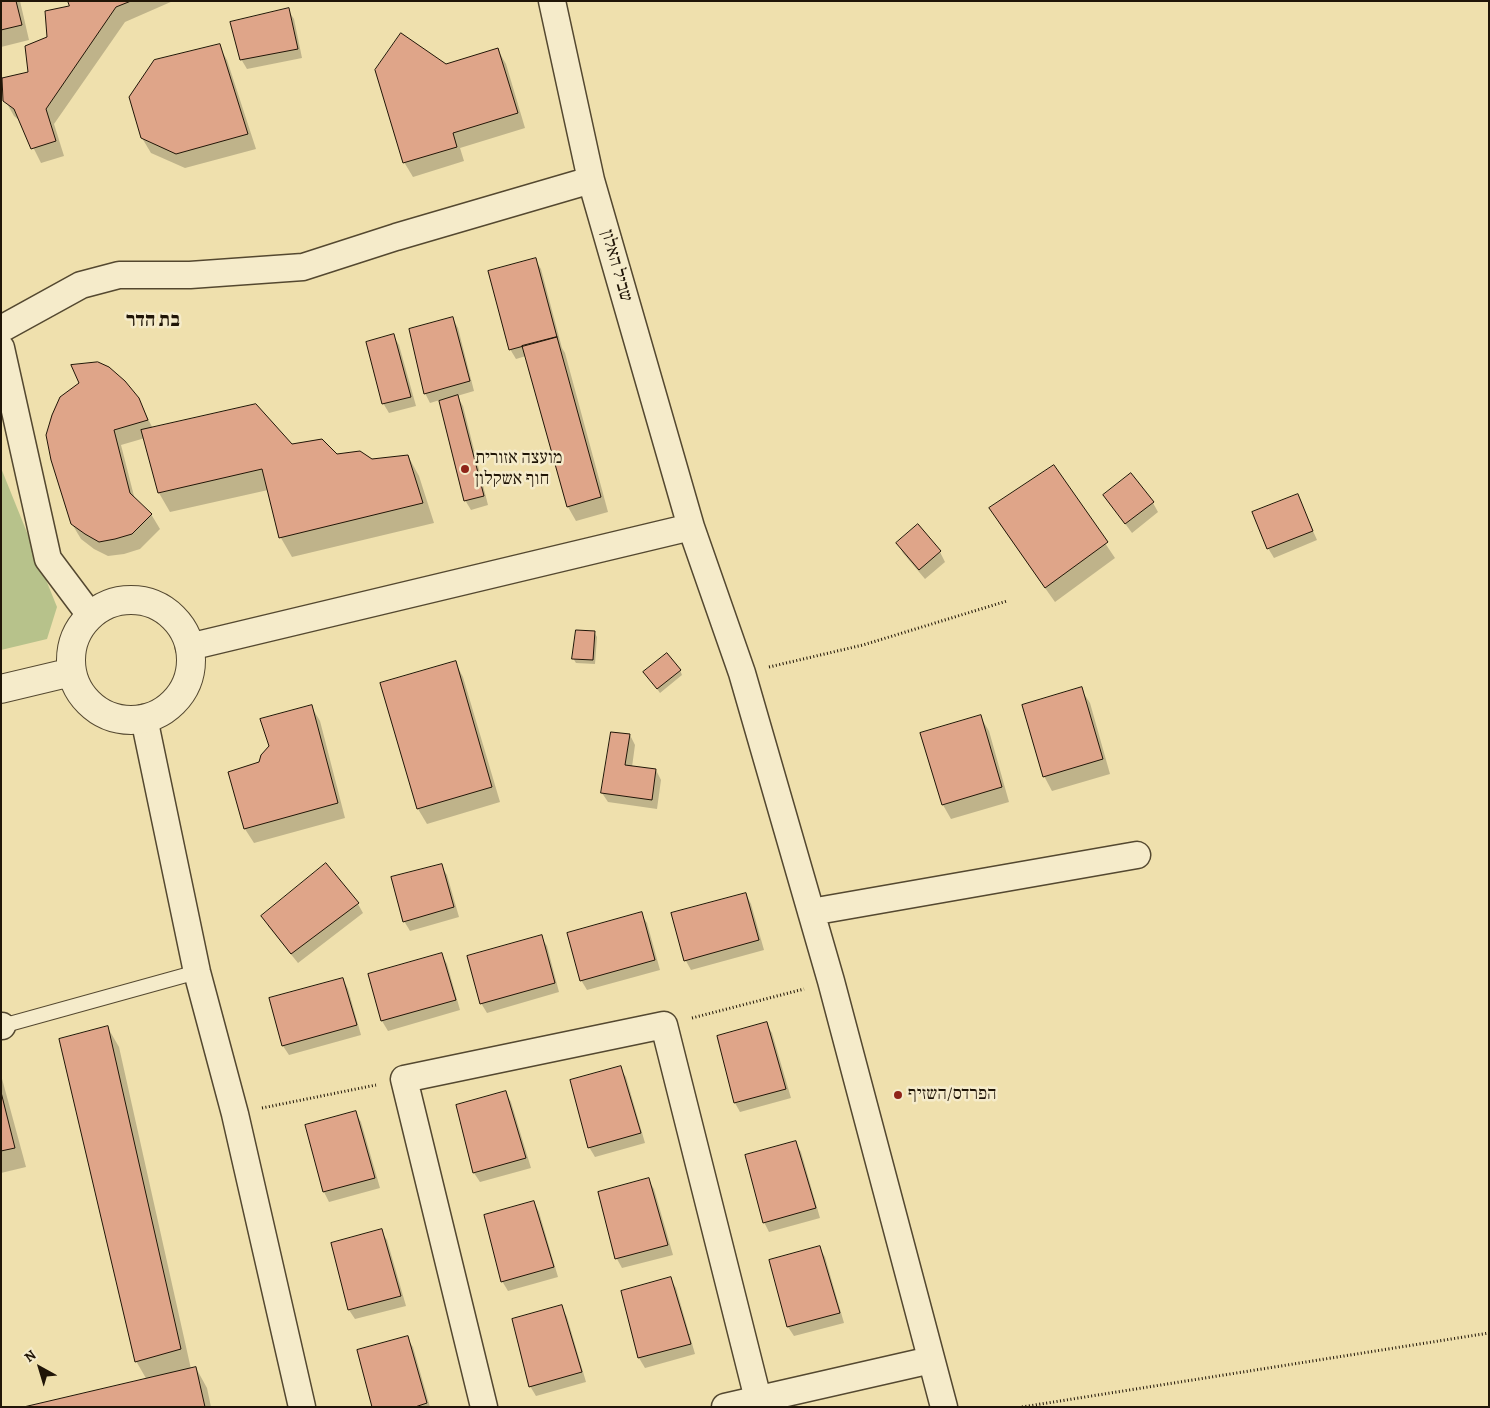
<!DOCTYPE html>
<html>
<head>
<meta charset="utf-8">
<style>
  body { margin:0 }
  #map { position:relative; width:1490px; height:1408px; overflow:hidden; background:#efe0ad; font-family:Alegreya,serif }
  canvas { display:block }
  .frame { position:absolute; inset:0; border:2px solid #201507; pointer-events:none }
  .north { position:absolute; left:15px; top:1343px; width:50px; height:50px; -webkit-text-stroke:4px #f5ebca; paint-order:stroke; rotate:321deg; font-size:14px; font-weight:700; line-height:20px; text-align:center; color:#201507 }
  .north::after { content:''; display:block; margin:auto; width:18px; height:22px; background:#201507; clip-path:polygon(50% 0,100% 100%,50% 72%,0 100%) }
</style>
</head>
<body>
<div id="map">
<canvas width="1490" height="1408"></canvas>
<div class="frame"></div>
<div class="north">N</div>
</div>
<script>
const context = document.querySelector('canvas').getContext('2d');
context.lineJoin = 'round';
function fill(path, color) { context.fillStyle = color; context.fill(path, 'evenodd'); }
function trace(path, color, width, dash) { context.strokeStyle = color; context.lineWidth = width; context.lineCap = dash ? 'butt' : 'round'; context.setLineDash(dash || []); context.stroke(path); }
function drawText(font, color, halo, rows, align = 'center') {
  context.font = font + ' Alegreya,"Frank Ruhl Libre",serif'; context.lineWidth = 5; context.setLineDash([]); context.textBaseline = 'middle'; context.strokeStyle = halo; context.fillStyle = color; for (const [text, x, y, turn = 0] of rows) {
    context.save(); context.translate(x, y); context.rotate((+turn || 0) * Math.PI / 180); context.textAlign = isNaN(turn) ? turn : align; if (halo) context.strokeText(text, 0, 0); context.fillText(text, 0, 0); context.restore();
  }
}
fill(new Path2D(`
  M1,468L57,607L47,639L1,650Z`), '#b7c28b');
fill(new Path2D(`
  M1,1H20L29,40L1,47Z
  M69,1H173L125,22L54,124L64,156L41,163L20,121L14,116L5,100L30,73L49,38L71,6Z
  M288,10L294,19L302,58L247,69L241,59Z
  M219,46L227,60L256,149L185,168L151,153L142,138Z
  M498,50L506,64L525,128L460,148L464,161L413,177L404,162L446,65Z
  M535,259L541,269L562,348L565,353L608,512L576,521L568,507L526,356L516,359L510,349Z
  M453,319L458,328L474,391L457,396L463,406L488,505L471,510L465,500L440,400L430,403L425,393Z
  M393,335L399,345L416,406L389,413L383,403Z
  M138,398L153,429L292,445L336,456L372,461L408,456L419,476L434,523L292,557L281,538L268,490L170,512L159,493L145,438L121,445L135,500L151,514L160,529L140,549L124,554L108,556L94,549L81,539L72,524L52,459Z
  M1054,467L1115,558L1055,602L999,523Z
  M1104,495L1153,503L1158,512L1132,533Z
  M1297,495L1317,540L1274,558L1268,548Z
  M918,526L940,552L945,562L925,579L903,553L898,543Z
  M594,632L597,637L595,664L576,663L573,658Z
  M455,662L463,677L500,802L427,824L418,809L382,684Z
  M680,670L682,675L660,693L648,676Z
  M1081,689L1090,703L1110,774L1052,791L1044,776Z
  M311,706L320,721L345,818L254,843L245,829L260,763Z
  M980,716L989,731L1009,802L951,819L943,805Z
  M630,735L635,745L632,767L656,770L661,780L657,809L608,802L602,793Z
  M441,866L447,875L459,917L410,931L404,921Z
  M746,894L751,904L764,950L691,970L686,961L673,914Z
  M358,904L363,913L298,963L268,926L263,916Z
  M641,914L647,923L660,970L587,990L581,980Z
  M541,937L547,946L559,992L487,1013L481,1003Z
  M442,955L447,964L460,1010L388,1031L382,1021L369,975Z
  M343,979L348,989L361,1035L289,1055L283,1046L270,999Z
  M766,1023L772,1033L791,1098L740,1112L735,1103Z
  M108,1028L119,1047L191,1369L196,1368L207,1388L211,1407H29L147,1380L136,1361Z
  M620,1068L626,1077L645,1143L595,1157L589,1147Z
  M1,1075L26,1167L1,1173Z
  M506,1093L511,1102L531,1168L480,1182L474,1173Z
  M355,1112L361,1122L380,1188L329,1202L324,1192L307,1126Z
  M795,1142L801,1152L820,1218L769,1232L764,1222Z
  M648,1179L654,1189L673,1255L622,1268L617,1259L600,1192Z
  M534,1202L539,1212L558,1277L508,1291L502,1281Z
  M381,1231L387,1240L406,1306L355,1319L349,1310L333,1244Z
  M819,1247L825,1257L844,1323L794,1336L788,1327L771,1261Z
  M670,1278L676,1288L695,1354L645,1368L639,1358L622,1292Z
  M562,1307L567,1317L586,1382L536,1396L530,1386Z
  M407,1338L413,1347L430,1407H373Z`), '#0003');
const building = new Path2D(`
  M1,1H16L22,25L1,30Z
  M68,1H131L116,7L46,109L56,141L31,149L14,109L3,101L2,78L28,72L25,46L47,37L45,11L69,6Z
  M289,8L298,49L240,60L230,22Z
  M401,33L446,64L498,48L518,113L453,133L457,147L403,163L375,70Z
  M220,44L248,134L176,154L141,138L129,97L154,60Z
  M536,258L557,337L509,350L488,271Z
  M453,317L470,381L424,394L409,329Z
  M394,334L411,397L382,404L366,342Z
  M557,337L601,497L567,507L522,346Z
  M98,362L109,367L125,381L139,398L148,420L114,430L130,493L152,514L132,534L115,539L99,542L85,534L71,524L51,460L46,435L52,415L60,397L79,383L71,365Z
  M458,395L484,496L464,501L439,401Z
  M256,404L292,444L322,439L337,454L360,451L372,459L408,455L423,503L279,538L262,469L158,493L141,430Z
  M1054,465L1108,542L1045,588L989,508Z
  M1131,473L1154,502L1125,524L1103,495Z
  M1298,494L1313,531L1267,549L1252,512Z
  M918,524L941,551L919,570L896,543Z
  M576,630L595,631L593,660L572,659Z
  M667,653L681,670L657,689L643,672Z
  M456,661L492,787L417,809L380,683Z
  M1082,687L1103,759L1043,777L1022,705Z
  M312,705L338,803L244,829L228,772L259,762L261,755L269,746L260,719Z
  M981,715L1002,787L942,805L920,733Z
  M611,732L630,734L625,765L656,769L652,800L601,793Z
  M326,863L359,903L291,954L261,916Z
  M442,864L454,907L403,922L391,877Z
  M746,893L759,940L684,961L671,913Z
  M642,912L655,960L580,981L567,933Z
  M542,935L555,983L480,1004L467,956Z
  M442,953L456,1000L381,1021L368,974Z
  M343,978L357,1025L282,1046L269,998Z
  M767,1022L786,1089L734,1103L717,1036Z
  M108,1026L181,1349L135,1362L59,1039Z
  M621,1066L641,1133L588,1148L570,1080Z
  M506,1091L526,1158L473,1173L456,1105Z
  M1,1092L15,1148L1,1151Z
  M356,1111L375,1178L323,1192L305,1125Z
  M796,1141L816,1208L763,1223L745,1155Z
  M649,1178L668,1245L615,1259L598,1192Z
  M534,1201L554,1267L501,1282L484,1215Z
  M382,1229L401,1296L348,1310L331,1243Z
  M820,1246L840,1313L787,1327L769,1260Z
  M671,1277L691,1344L638,1358L621,1291Z
  M562,1305L582,1372L529,1387L512,1319Z
  M408,1336L427,1403L415,1407H372L357,1350Z
  M196,1367L205,1407H24Z`);
fill(building, '#dfa589');
trace(building, '#201507', 1);
const service = new Path2D(`
  M1,1022L2,1026L197,972`);
const minor = new Path2D(`
  M552,1L591,180L691,527L742,673L831,981L944,1407
  M1,329L81,285L119,275H190L303,267L396,237L591,180
  M1,348L48,559L90,615
  M189,647L691,527
  M144,718L197,972L235,1114L302,1407
  M811,912L1137,855
  M1,1026H2
  M484,1407L404,1079L664,1025L758,1399
  M725,1407L931,1360`);
const tertiary = new Path2D(`
  M71 660a60 60 0 1 1 120 0a60 60 0 1 1-120 0Z
  M1,689L72,672`);
trace(service, '#544830', 16);
trace(minor, '#544830', 29);
trace(tertiary, '#544830', 30);
trace(new Path2D(`
  M769,667L863,645L1007,601
  M692,1018L804,989
  M262,1108L376,1085
  M1022,1407L1489,1333`), '#201507', 3, [1, 2.5]);
trace(service, '#f5ebca', 14);
trace(minor, '#f5ebca', 26);
trace(tertiary, '#f5ebca', 28);
for (const [x, y, r, color] of [
  [465,469,5,"#8f2418"],
  [898,1095,5,"#8f2418"]
]) { const dot = new Path2D(); dot.arc(x, y, r, 0, 2 * Math.PI); context.fillStyle = color; context.fill(dot); trace(dot, '#f5ebca', 2); }
drawText('18px', '#201507', '#f5ebca', [
  ["שביל האלון",616,266,74]
]);
drawText('18px', '#201507', '#f5ebca', [
  ["מועצה אזורית",475,459],
  ["חוף אשקלון",475,480],
  ["הפרדס/השזיף",908,1095]
], 'left');
drawText('bold 20px', '#201507', '#f5ebca', [
  ["בת הדר",153,321]
]);
</script>
</body>
</html>
